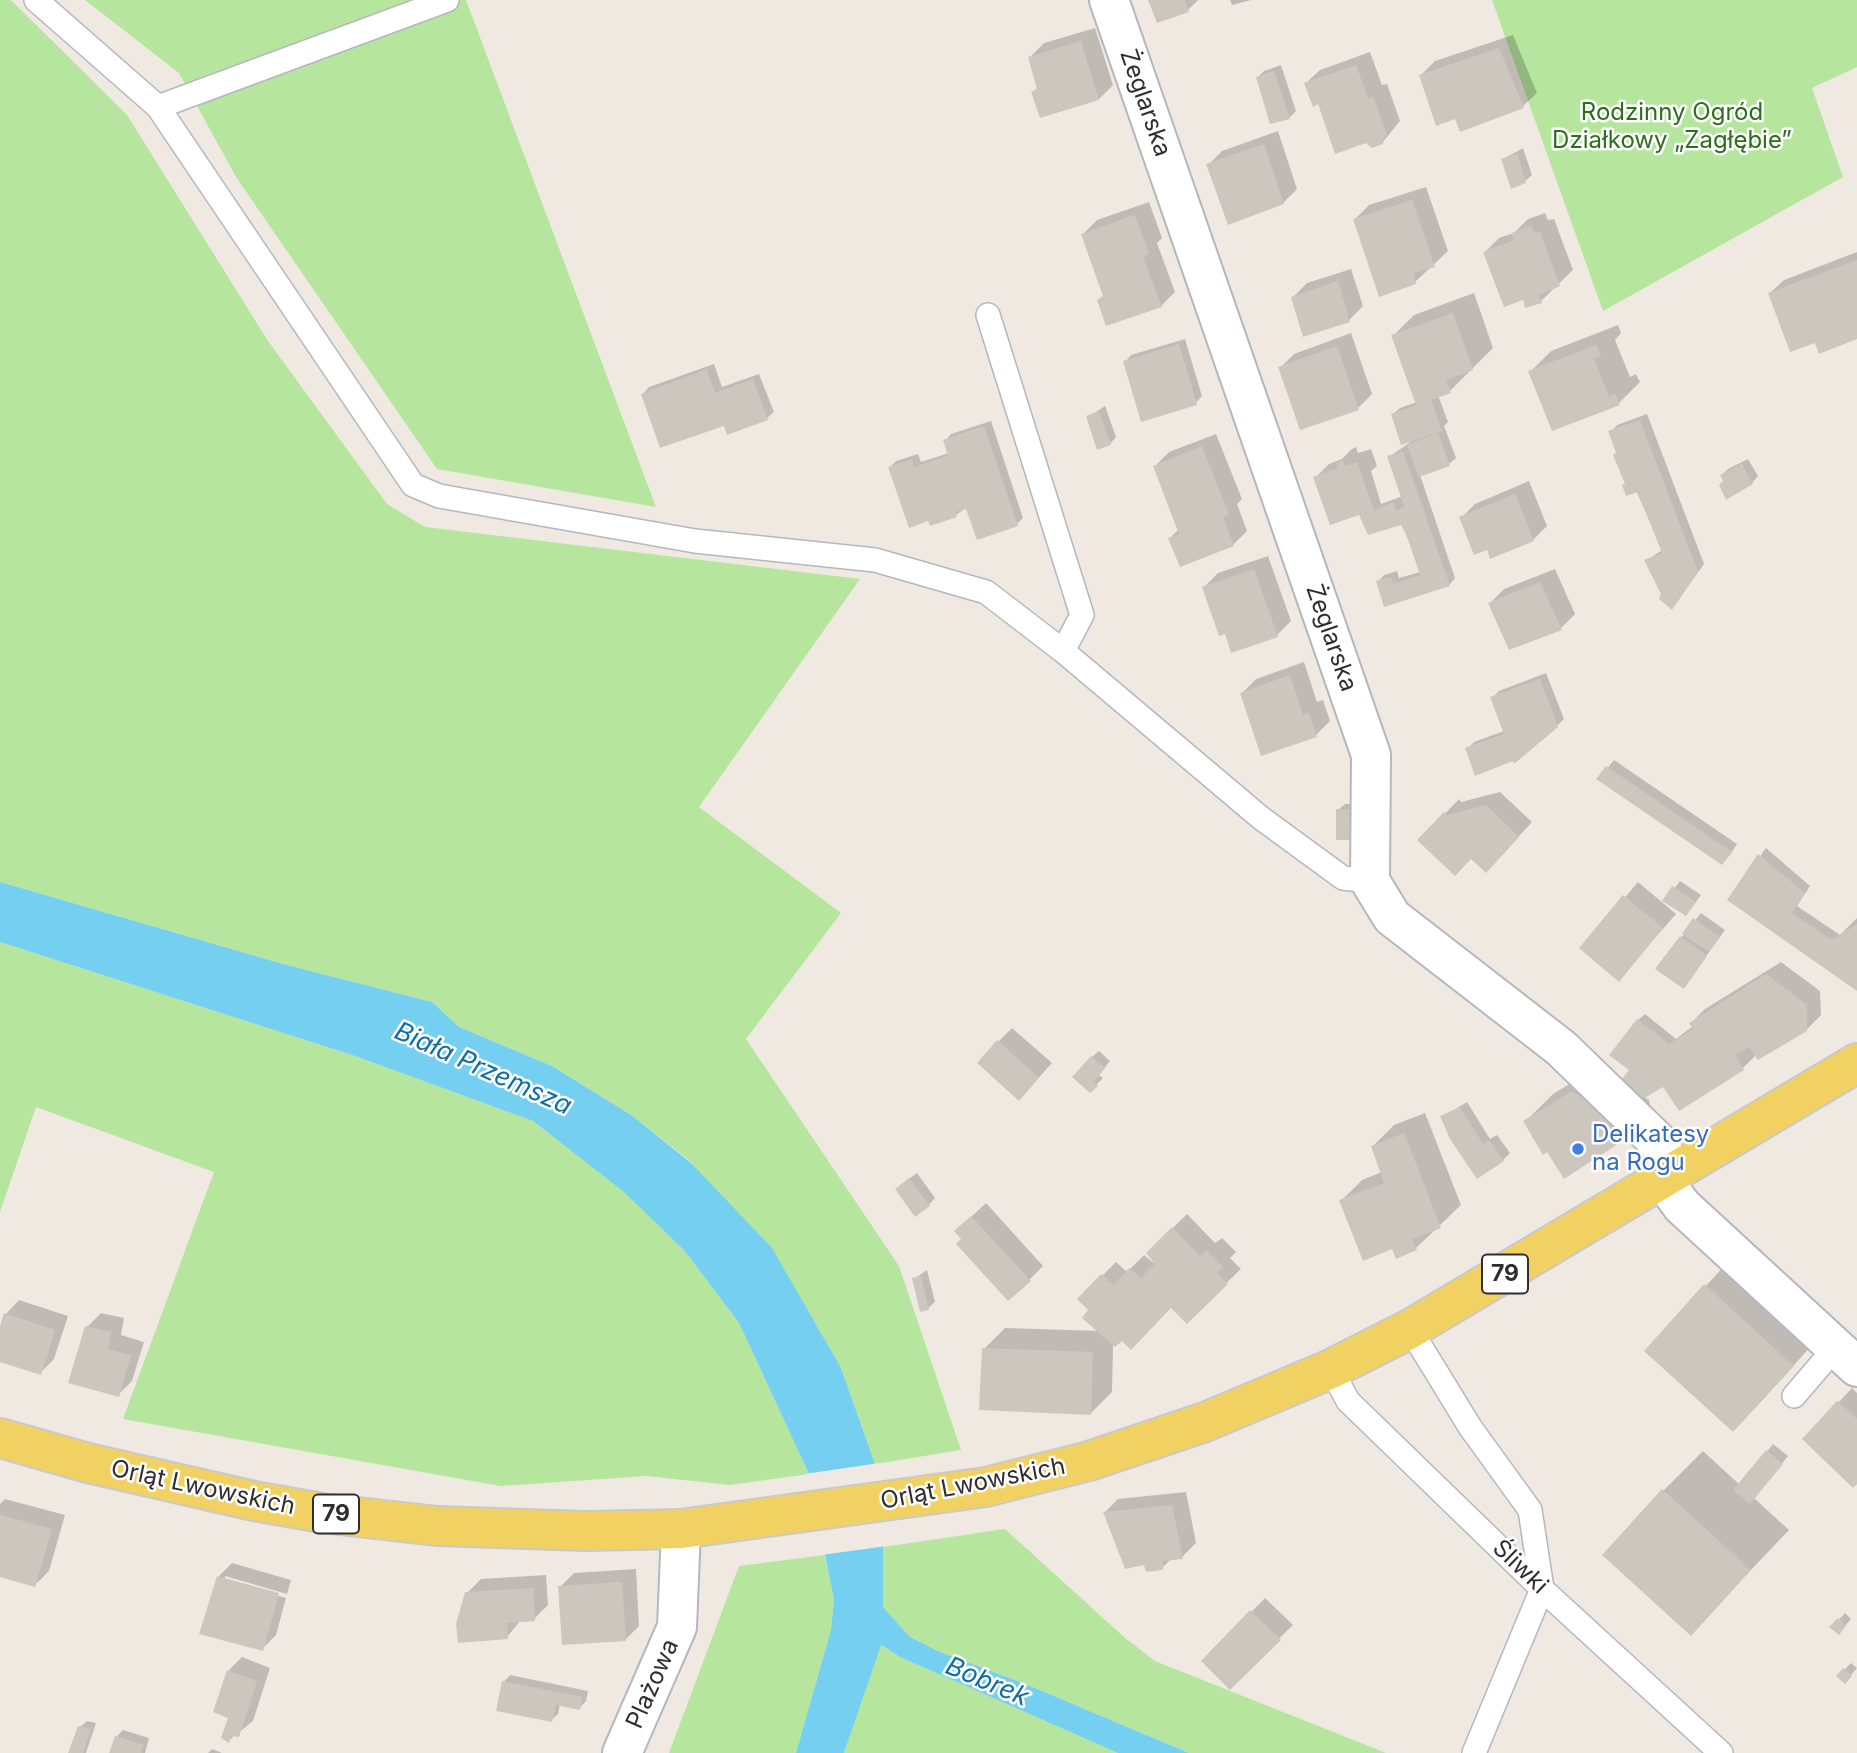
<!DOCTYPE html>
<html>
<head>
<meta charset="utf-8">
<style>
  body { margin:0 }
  canvas { display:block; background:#efe9e1 }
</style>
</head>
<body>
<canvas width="1857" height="1753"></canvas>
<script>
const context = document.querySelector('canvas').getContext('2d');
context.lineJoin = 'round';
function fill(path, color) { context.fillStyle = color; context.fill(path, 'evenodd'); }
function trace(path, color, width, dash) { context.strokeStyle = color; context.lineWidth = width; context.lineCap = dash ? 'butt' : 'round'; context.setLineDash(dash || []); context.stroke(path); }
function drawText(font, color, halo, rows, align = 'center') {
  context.font = font + ' Inter,sans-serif'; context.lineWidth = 5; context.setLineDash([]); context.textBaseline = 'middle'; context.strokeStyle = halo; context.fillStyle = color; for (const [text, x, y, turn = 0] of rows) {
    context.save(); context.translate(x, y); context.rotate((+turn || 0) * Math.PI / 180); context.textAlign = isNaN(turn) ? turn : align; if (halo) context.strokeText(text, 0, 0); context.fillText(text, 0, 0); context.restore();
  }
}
fill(new Path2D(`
  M0,0H11L127,115L268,341L387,504L425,527L860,579L699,807L841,913L746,1039L899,1266L961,1450L875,1464L841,1368L690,1161L631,1115L552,1066L459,1027L432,1002L283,964L0,882Z
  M85,0H466L656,507L437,469L236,177L179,73Z
  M1492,0H1857V67L1812,88L1843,177L1603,311Z
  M0,942L355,1056L533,1121L625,1192L684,1250L739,1323L809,1474L730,1485L646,1476L501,1486L123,1419L214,1172L36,1107L0,1212Z
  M1005,1529L1124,1637L1155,1661L1386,1753H1189L1023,1683L940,1652L910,1637L883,1607V1547Z
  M825,1555L834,1600L831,1630L796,1753H669L739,1566Z
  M880,1645L900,1657L1118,1753H844Z`), '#b6e59e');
fill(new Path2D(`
  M0,882L283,964L432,1002L459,1027L552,1066L631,1115L690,1162L772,1248L841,1368L875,1464L883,1547V1607L910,1637L940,1652L1023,1683L1189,1753H1118L900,1657L881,1645L844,1753H796L831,1630L834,1600L809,1474L739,1323L684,1250L624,1192L533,1121L355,1056L0,942Z`), '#75cff0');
fill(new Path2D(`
  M879,1463L887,1546L821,1555L805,1474Z`), '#efe9e1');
fill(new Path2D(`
  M1150,0H1198L1188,10Z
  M1230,0H1251L1232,5Z
  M1095,28L1113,85L1099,99L1033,92L1038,87L1030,57L1044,43Z
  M1513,35L1537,93L1523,106L1456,117L1421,75L1435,61Z
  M1370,52L1382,85L1387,84L1400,121L1382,143L1367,141L1319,102L1306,83L1320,70Z
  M1281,65L1296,111L1289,118L1258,77L1264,71Z
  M1278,131L1297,189L1283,203L1208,165L1222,151Z
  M1523,148L1532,175L1525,181L1503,159Z
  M1426,187L1448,251L1415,282L1355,219L1369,205Z
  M1149,202L1162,238L1157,243L1175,292L1161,306L1105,295L1083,234L1097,220Z
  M1545,213L1548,220L1554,219L1573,270L1541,301L1527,306L1524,298L1485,252L1499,238L1514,233L1528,219Z
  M1857,252V338L1815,341L1770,293L1784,280Z
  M1351,269L1363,306L1349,320L1293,297L1307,283Z
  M1474,293L1493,348L1450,391L1438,395L1448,422L1444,426L1456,458L1449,464L1420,475L1455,578L1449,585L1385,605L1378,582L1384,575L1397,571L1399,578L1420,572L1402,523L1360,512L1315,478L1329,464L1342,459L1352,449L1356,447L1358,453L1371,449L1377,466L1371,471L1381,504L1403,496L1389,457L1416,438L1393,414L1400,408L1417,402L1393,336L1414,315Z
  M1618,325L1621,333L1615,340L1630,377L1636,374L1640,382L1619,403L1530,372L1551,351Z
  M1351,333L1372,394L1358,408L1280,368L1294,354Z
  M1185,339L1202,396L1196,403L1125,362L1131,355Z
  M714,364L722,387L759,374L774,412L767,418L725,424L643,394L649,387Z
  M1105,406L1116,437L1110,444L1088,417Z
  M1647,414L1704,564L1672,608L1646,561L1662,550L1611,432L1617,425Z
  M991,421L1023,518L1017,524L967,507L956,515L890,467L896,461L918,454L921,462L949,453L945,441L951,434Z
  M1216,434L1242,499L1237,504L1247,531L1233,545L1170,538L1179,529L1155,466L1169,452Z
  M1748,459L1758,476L1752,483L1725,481L1722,475L1728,469Z
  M1529,481L1547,526L1533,540L1487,548L1461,518L1475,504Z
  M1268,556L1291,621L1277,635L1204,587L1218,573Z
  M1555,569L1575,614L1561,628L1510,648L1490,603L1504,589Z
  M1304,662L1317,702L1323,700L1330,721L1316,735L1242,693L1256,679Z
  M1546,673L1564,719L1557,726L1467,749L1474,742L1504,731L1492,698L1499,691Z
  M1614,760L1737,844L1729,856L1722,863L1599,779Z
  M1500,792L1532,822L1500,857H1471L1420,840L1459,799L1461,802Z
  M1345,804H1361L1360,832L1338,810Z
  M1766,848L1810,886L1797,906L1840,935L1857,918V989L1729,900Z
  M1680,881L1701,895L1692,907L1665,900Z
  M1638,882L1676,914L1619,979L1582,948Z
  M1701,913L1725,930L1684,987L1681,938Z
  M1781,962L1820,991L1821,1015L1806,1030L1756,1055L1743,1068L1664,1084L1644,1097L1649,1100L1651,1110L1617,1144L1548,1150L1525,1122L1553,1094L1601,1065L1623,1081L1631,1070L1638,1020L1645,1014L1676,1039L1693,1026L1691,1023L1705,1009Z
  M1012,1028L1052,1063L1033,1084L998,1042Z
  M1099,1051L1110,1061L1099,1075L1103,1078L1090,1091L1092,1057Z
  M1467,1102L1490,1139L1497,1135L1510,1153L1503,1160L1442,1117Z
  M1425,1113L1461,1205L1416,1248L1397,1257L1393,1246L1341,1201L1362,1180L1382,1172L1373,1146L1394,1125Z
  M917,1173L935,1198L929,1205L903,1183Z
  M986,1203L1043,1266L1029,1280L964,1239L970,1218Z
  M1187,1214L1215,1243L1222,1238L1236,1252L1230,1258L1241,1269L1187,1321L1172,1306L1113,1346L1112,1392L1091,1413L984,1349L1005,1328L1100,1331L1091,1310L1102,1276L1116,1262L1127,1272L1144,1255L1155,1264L1148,1253Z
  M1726,1264L1813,1344L1754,1409L1646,1351Z
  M927,1270L935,1302L928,1308L914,1279Z
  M19,1300L68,1316L54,1359L40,1373L0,1360V1331L6,1314Z
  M101,1313L124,1318L121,1335L144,1342L132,1381L118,1395L87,1327Z
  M1852,1388L1857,1393V1482L1804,1439Z
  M1773,1444L1788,1456L1754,1498L1789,1530L1691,1633L1663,1491L1703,1451L1740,1485Z
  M1186,1492L1196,1543L1182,1557L1172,1558L1162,1568L1146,1563L1105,1512L1118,1499Z
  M5,1499L65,1515L49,1571L35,1585L0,1575V1504Z
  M232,1563L291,1580L287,1594L225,1576V1580L286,1598L276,1635L262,1649L218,1577Z
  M636,1569L639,1626L625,1640L560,1587L574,1573Z
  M546,1575L548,1605L534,1619L521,1620L507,1637L467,1593L481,1579Z
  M1265,1598L1293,1625L1230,1687L1203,1661Z
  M1845,1613L1851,1619L1845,1626L1832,1627Z
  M242,1657L270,1668L253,1721L229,1740L228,1671Z
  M1851,1663L1857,1668L1845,1682L1838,1676Z
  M510,1675L588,1691L586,1701L580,1708L560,1704L558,1714L551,1720L504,1682Z
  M87,1721L96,1723L86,1753H70L80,1727Z
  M123,1730L149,1738L145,1753H111L116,1737Z
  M212,1749L222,1753H208Z`), '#0003');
fill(new Path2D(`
  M1148,0H1185L1189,12L1157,23Z
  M1081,41L1099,100L1040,118L1031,92L1037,89L1028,57Z
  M1499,48L1524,108L1460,132L1455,119L1436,126L1419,75Z
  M1356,65L1368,98L1373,96L1387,136L1384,137L1383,144L1372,148L1366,143L1335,154L1318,104L1313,107L1304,83Z
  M1274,71L1290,119L1270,124L1256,77Z
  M1264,144L1284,204L1228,225L1206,164Z
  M1517,153L1526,183L1511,189L1501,159Z
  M1412,200L1435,267L1414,273L1416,284L1379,297L1353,219Z
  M1135,215L1149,254L1143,257L1162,307L1106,326L1097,300L1103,296L1081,234Z
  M1531,225L1534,233L1540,232L1560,286L1539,295L1542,303L1525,308L1523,300L1504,307L1483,252L1514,240L1512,233Z
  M1857,260V339L1819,354L1815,343L1790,352L1768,293Z
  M1338,281L1350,322L1303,337L1291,297Z
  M1453,313L1473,370L1446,380L1451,393L1431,400L1442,431L1401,445L1391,414L1416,405L1391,335Z
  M1179,344L1197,405L1141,422L1123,361Z
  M1596,345L1601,356L1594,359L1601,377L1609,397L1615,394L1620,405L1552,431L1528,371Z
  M1337,346L1359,410L1300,430L1278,367Z
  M707,369L715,393L753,379L768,420L727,435L724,426L660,448L641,394Z
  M1099,411L1111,445L1097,450L1086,416Z
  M1640,420L1698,572L1672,610L1659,599L1661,594L1644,560L1662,553L1638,492L1626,496L1622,485L1625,484L1613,455L1616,453L1608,431Z
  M984,426L1018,526L977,540L966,509L955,512L957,517L930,526L928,521L909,528L888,467L912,459L914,467L948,456L943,440Z
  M1438,433L1450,466L1419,477L1407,445Z
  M1202,446L1229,514L1223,517L1234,546L1180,567L1168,538L1179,534L1153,466Z
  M1403,451L1450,586L1384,607L1376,581L1391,577L1393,584L1420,575L1407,536L1401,525L1368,535L1359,515L1330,525L1313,477L1338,468L1336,463L1343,460L1345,466L1357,462L1374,510L1394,502L1396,511L1404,506L1387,456Z
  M1742,464L1753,484L1726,500L1719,485L1723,481L1720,475Z
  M1515,494L1534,541L1490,559L1487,550L1474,555L1459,517Z
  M1254,569L1278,637L1231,653L1225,634L1219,636L1202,587Z
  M1540,582L1562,630L1509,650L1488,603Z
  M1290,675L1303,715L1309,713L1317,737L1261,756L1240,693Z
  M1540,679L1558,727L1514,764L1513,761L1475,776L1465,748L1504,734L1490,697Z
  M1606,766L1732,852L1722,865L1596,779Z
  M1486,805L1519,837L1486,873L1471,859L1455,876L1417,840L1444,812L1447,815Z
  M1336,809L1355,810L1354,840H1336Z
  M1758,854L1805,893L1792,913L1832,940L1857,924V991L1727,900Z
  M1672,886L1696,902L1686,916L1662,901Z
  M1623,895L1663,928L1619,982L1579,948Z
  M1693,918L1720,937L1709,952L1682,934Z
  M1680,936L1707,956L1684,989L1655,969Z
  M1766,974L1807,1005V1031L1758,1060L1749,1047L1735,1055L1744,1070L1679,1111L1663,1087L1638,1102L1617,1085L1629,1070L1609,1055L1637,1019L1669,1044L1693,1029L1689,1023Z
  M997,1040L1039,1078L1019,1101L977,1063Z
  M1091,1056L1105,1068L1094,1082L1098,1086L1090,1093L1072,1077Z
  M1572,1091L1616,1120L1622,1128L1624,1140L1564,1179L1547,1152L1543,1155L1523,1121Z
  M1460,1107L1483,1144L1490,1141L1504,1161L1477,1179L1450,1139L1440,1116Z
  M1404,1133L1441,1228L1412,1239L1417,1250L1396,1259L1392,1249L1363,1261L1339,1200L1384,1183L1371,1146Z
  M909,1178L930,1206L915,1217L895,1189Z
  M971,1216L1031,1281L1008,1301L956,1244L961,1239L954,1231Z
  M1172,1227L1200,1256L1207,1251L1223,1267L1217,1273L1228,1284L1187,1324L1171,1308L1131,1350L1122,1341L1115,1347L1082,1318L1088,1310L1077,1299L1101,1274L1113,1285L1129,1268L1141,1278L1155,1264L1146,1253Z
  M921,1276L929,1310L920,1312L912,1278Z
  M1704,1284L1794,1366L1733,1432L1644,1351Z
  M4,1313L55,1330L41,1375L0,1362V1326Z
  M85,1326L111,1332L108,1349L131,1355L119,1397L68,1383Z
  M982,1348L1093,1352L1091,1415L979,1410Z
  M1837,1401L1857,1419V1484L1853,1488L1802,1439Z
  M1766,1450L1783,1464L1750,1504L1733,1490Z
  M1662,1489L1751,1570L1691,1636L1602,1555Z
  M1172,1505L1183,1559L1163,1561V1570L1146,1572L1144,1565L1125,1569L1103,1512Z
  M0,1515L52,1529L35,1587L0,1577Z
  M217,1576L279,1593L263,1651L199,1634Z
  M622,1582L626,1641L562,1645L558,1586Z
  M533,1588L535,1621L507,1623L508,1639L458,1643L456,1624L465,1592Z
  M1250,1610L1281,1640L1230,1690L1201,1661Z
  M1838,1618L1846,1626L1839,1635L1829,1627Z
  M1843,1668L1852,1676L1845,1684L1836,1676Z
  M227,1670L257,1681L239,1737L231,1736L229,1743L221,1738L228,1718L213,1712Z
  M502,1681L583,1697L580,1710L556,1705L552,1722L496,1711Z
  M78,1726L91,1729L83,1753H68Z
  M115,1736L144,1745L141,1753H109Z`), '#cbc7bf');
const lane = new Path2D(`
  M36,0L158,107L413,485L439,496L695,541L875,560L986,592L1063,651L1261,818L1343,878L1370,881
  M158,107L447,0
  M988,315L1082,615L1063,651
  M1410,1329L1470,1427L1530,1510L1542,1589L1474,1753
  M1331,1369L1348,1401L1542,1589L1721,1753
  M1794,1396L1836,1347`);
const street = new Path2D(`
  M1109,0L1371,755L1370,881L1392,917L1561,1048L1656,1140L1675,1172
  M1663,1180L1682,1206L1857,1367
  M622,1753L677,1627L681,1529`);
const primary = new Path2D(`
  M0,1438L88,1463L254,1501L322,1513L437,1526L586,1531L681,1529L986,1487L1089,1461L1205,1422L1331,1369L1410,1329L1857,1063`);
trace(lane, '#b4b7c1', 26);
trace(street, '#b4b7c1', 42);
trace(primary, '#c9c9c9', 42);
trace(lane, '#fff', 23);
trace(street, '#fff', 38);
trace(primary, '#f2d163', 38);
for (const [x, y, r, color] of [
  [1578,1149,7,"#3f7fe0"]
]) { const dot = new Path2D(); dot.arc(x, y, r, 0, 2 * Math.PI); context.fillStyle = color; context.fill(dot); trace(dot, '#fff', 2.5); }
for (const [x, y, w] of [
  [1505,1274,46],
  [336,1514,46]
]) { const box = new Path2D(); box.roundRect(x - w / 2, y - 19.5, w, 39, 5); context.fillStyle = '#fff'; context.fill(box); trace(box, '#2e2e2e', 2); }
drawText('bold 23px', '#2e2e2e', null, [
  ["79",1505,1274],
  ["79",336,1514]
]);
drawText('24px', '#2e2e2e', '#fff', [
  ["Żeglarska",1145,103,71],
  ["Żeglarska",1331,638,71],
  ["Orląt Lwowskich",973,1484,-11],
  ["Orląt Lwowskich",203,1488,12],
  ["Śliwki",1520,1567,44],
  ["Plażowa",653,1684,-66]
]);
drawText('24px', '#2c6e1b', '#fff', [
  ["Rodzinny Ogród",1672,113],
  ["Działkowy „Zagłębie”",1672,141]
]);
drawText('24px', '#366cbe', '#fff', [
  ["Delikatesy",1592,1135],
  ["na Rogu",1592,1163]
], 'left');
drawText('italic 26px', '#0d6fa3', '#fff', [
  ["Biała Przemsza",483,1069,24],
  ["Bobrek",987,1682,23]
]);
</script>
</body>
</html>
